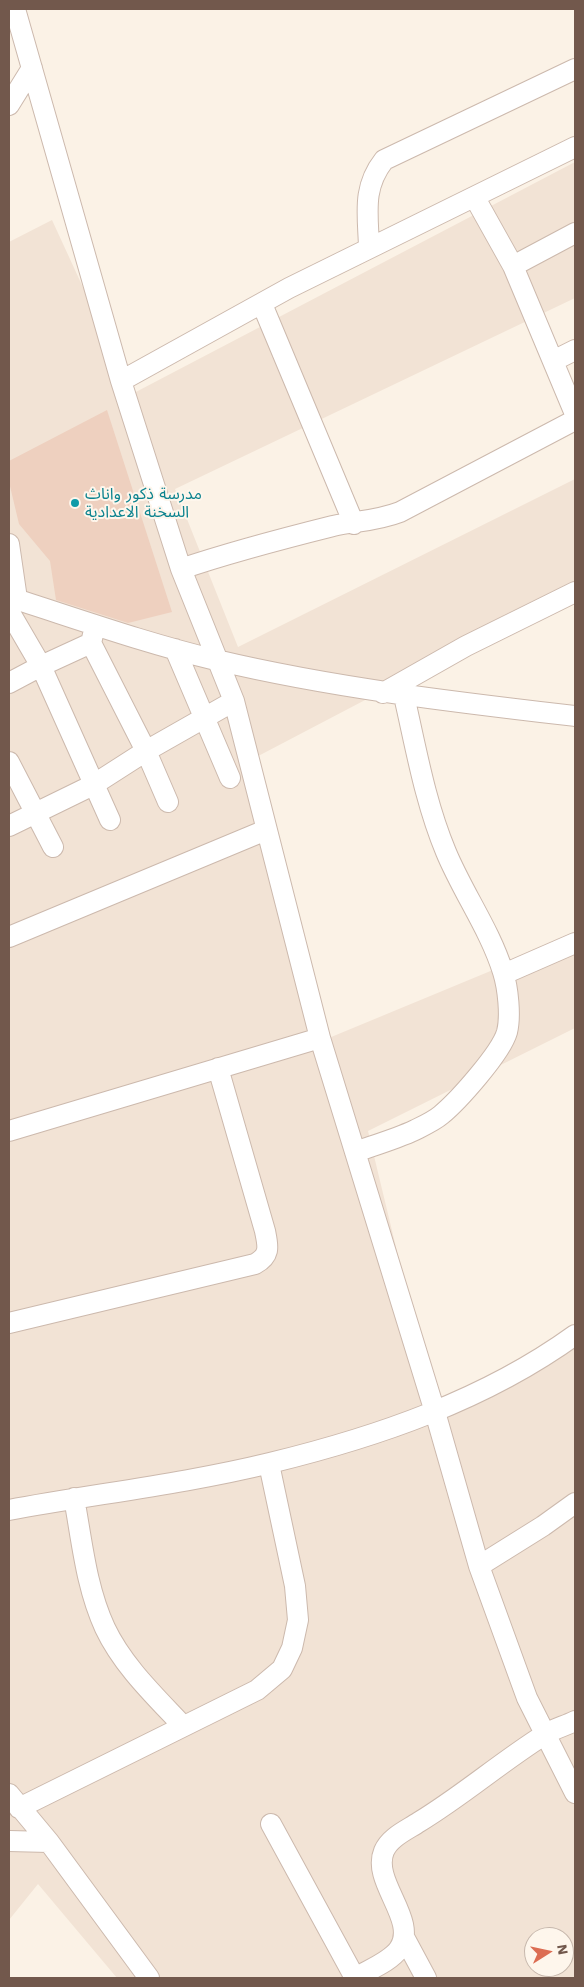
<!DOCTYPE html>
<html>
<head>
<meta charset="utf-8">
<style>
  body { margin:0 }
  #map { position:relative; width:584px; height:1987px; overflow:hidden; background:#fbf2e6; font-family:"Work Sans",sans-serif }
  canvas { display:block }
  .frame { position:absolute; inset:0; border:10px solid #72584c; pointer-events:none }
  .north { position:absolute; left:524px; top:1927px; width:50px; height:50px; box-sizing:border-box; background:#fef6ec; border:1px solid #c6b7ac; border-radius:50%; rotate:80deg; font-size:14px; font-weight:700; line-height:20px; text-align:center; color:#72584c }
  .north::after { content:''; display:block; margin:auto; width:18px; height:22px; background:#dc6d53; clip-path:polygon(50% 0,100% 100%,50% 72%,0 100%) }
</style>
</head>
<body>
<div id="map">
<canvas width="584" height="1987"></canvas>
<div class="frame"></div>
<div class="north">N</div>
</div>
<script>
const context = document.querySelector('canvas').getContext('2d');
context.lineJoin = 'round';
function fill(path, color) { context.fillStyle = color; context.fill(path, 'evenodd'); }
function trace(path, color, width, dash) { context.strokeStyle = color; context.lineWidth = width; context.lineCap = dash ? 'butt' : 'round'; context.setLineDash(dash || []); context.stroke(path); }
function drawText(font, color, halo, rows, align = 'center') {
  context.font = font + ' "Work Sans","Noto Sans Arabic",sans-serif'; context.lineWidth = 4; context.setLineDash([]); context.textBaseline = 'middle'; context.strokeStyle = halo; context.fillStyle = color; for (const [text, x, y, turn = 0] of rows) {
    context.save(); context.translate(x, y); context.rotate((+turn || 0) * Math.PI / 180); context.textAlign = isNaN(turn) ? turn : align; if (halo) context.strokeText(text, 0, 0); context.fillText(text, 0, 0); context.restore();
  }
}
fill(new Path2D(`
  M575,162V298L175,489L238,647L575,479V590L243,764L324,1040L575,936V1028L368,1131L434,1405L575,1345V1978H117L38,1884L9,1920V242L52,220L132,394ZM534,1937H564V1967H534Z`), '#f2e3d5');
fill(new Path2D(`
  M107,410L172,612L128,623L56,600L50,561L19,524L9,482V461Z`), '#eed0bf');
const minor = new Path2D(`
  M15,9L121,381L181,569L234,701L320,1038L435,1412L479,1566L527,1698L575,1793
  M9,105L32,68
  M475,198L513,266L575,414
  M369,247C368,214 362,188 384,160L575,69
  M513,266L575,233
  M262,304L354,524
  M553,361L575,350
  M121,381L289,288L575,147
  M9,544L17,599
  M181,569C231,552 281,539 333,526C356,521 377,521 400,512L575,420
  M9,597C78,619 145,643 216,660C334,688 455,702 575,716
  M9,611L41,666L110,820
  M95,626L91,643L146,751L168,802
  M175,649L230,778
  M9,683L41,666L91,643
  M383,693L466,646L575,592
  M9,762L53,847
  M9,826L93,785L146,751L234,701
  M9,937L266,830
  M504,974L575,943
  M9,1131L320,1038
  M355,1152C375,1145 396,1139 415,1130C423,1126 434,1121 441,1115C458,1101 501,1053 507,1032C511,1016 508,988 503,972C490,930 463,893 446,852C425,802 416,748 404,696
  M9,1323L255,1264C271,1255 268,1246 265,1231L218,1068
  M74,1498C82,1541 86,1587 105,1628C123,1666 155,1696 183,1726
  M9,1510C95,1494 184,1484 270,1463C377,1437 485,1400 575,1335
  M479,1566L543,1526L575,1503
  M9,1794L49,1842L149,1978
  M19,1808L257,1690L282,1669L292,1648L298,1620L295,1586L269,1464
  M271,1824L355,1978C368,1970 390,1962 399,1949C419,1920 371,1882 384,1851C390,1837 407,1830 419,1822C462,1796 501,1762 544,1735C553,1729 565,1726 575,1721
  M9,1841L49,1842
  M404,1937L426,1978`);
trace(minor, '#ccb9ad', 22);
trace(minor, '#fff', 20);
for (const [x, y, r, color] of [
  [75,503,5,"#0f9aa8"]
]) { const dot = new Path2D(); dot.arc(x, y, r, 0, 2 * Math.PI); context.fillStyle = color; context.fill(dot); trace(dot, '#fef6ec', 2); }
drawText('16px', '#0d838f', '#fef6ec', [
  ["مدرسة ذكور واناث",85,494],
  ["السخنة الاعدادية",85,512]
], 'left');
</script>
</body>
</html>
